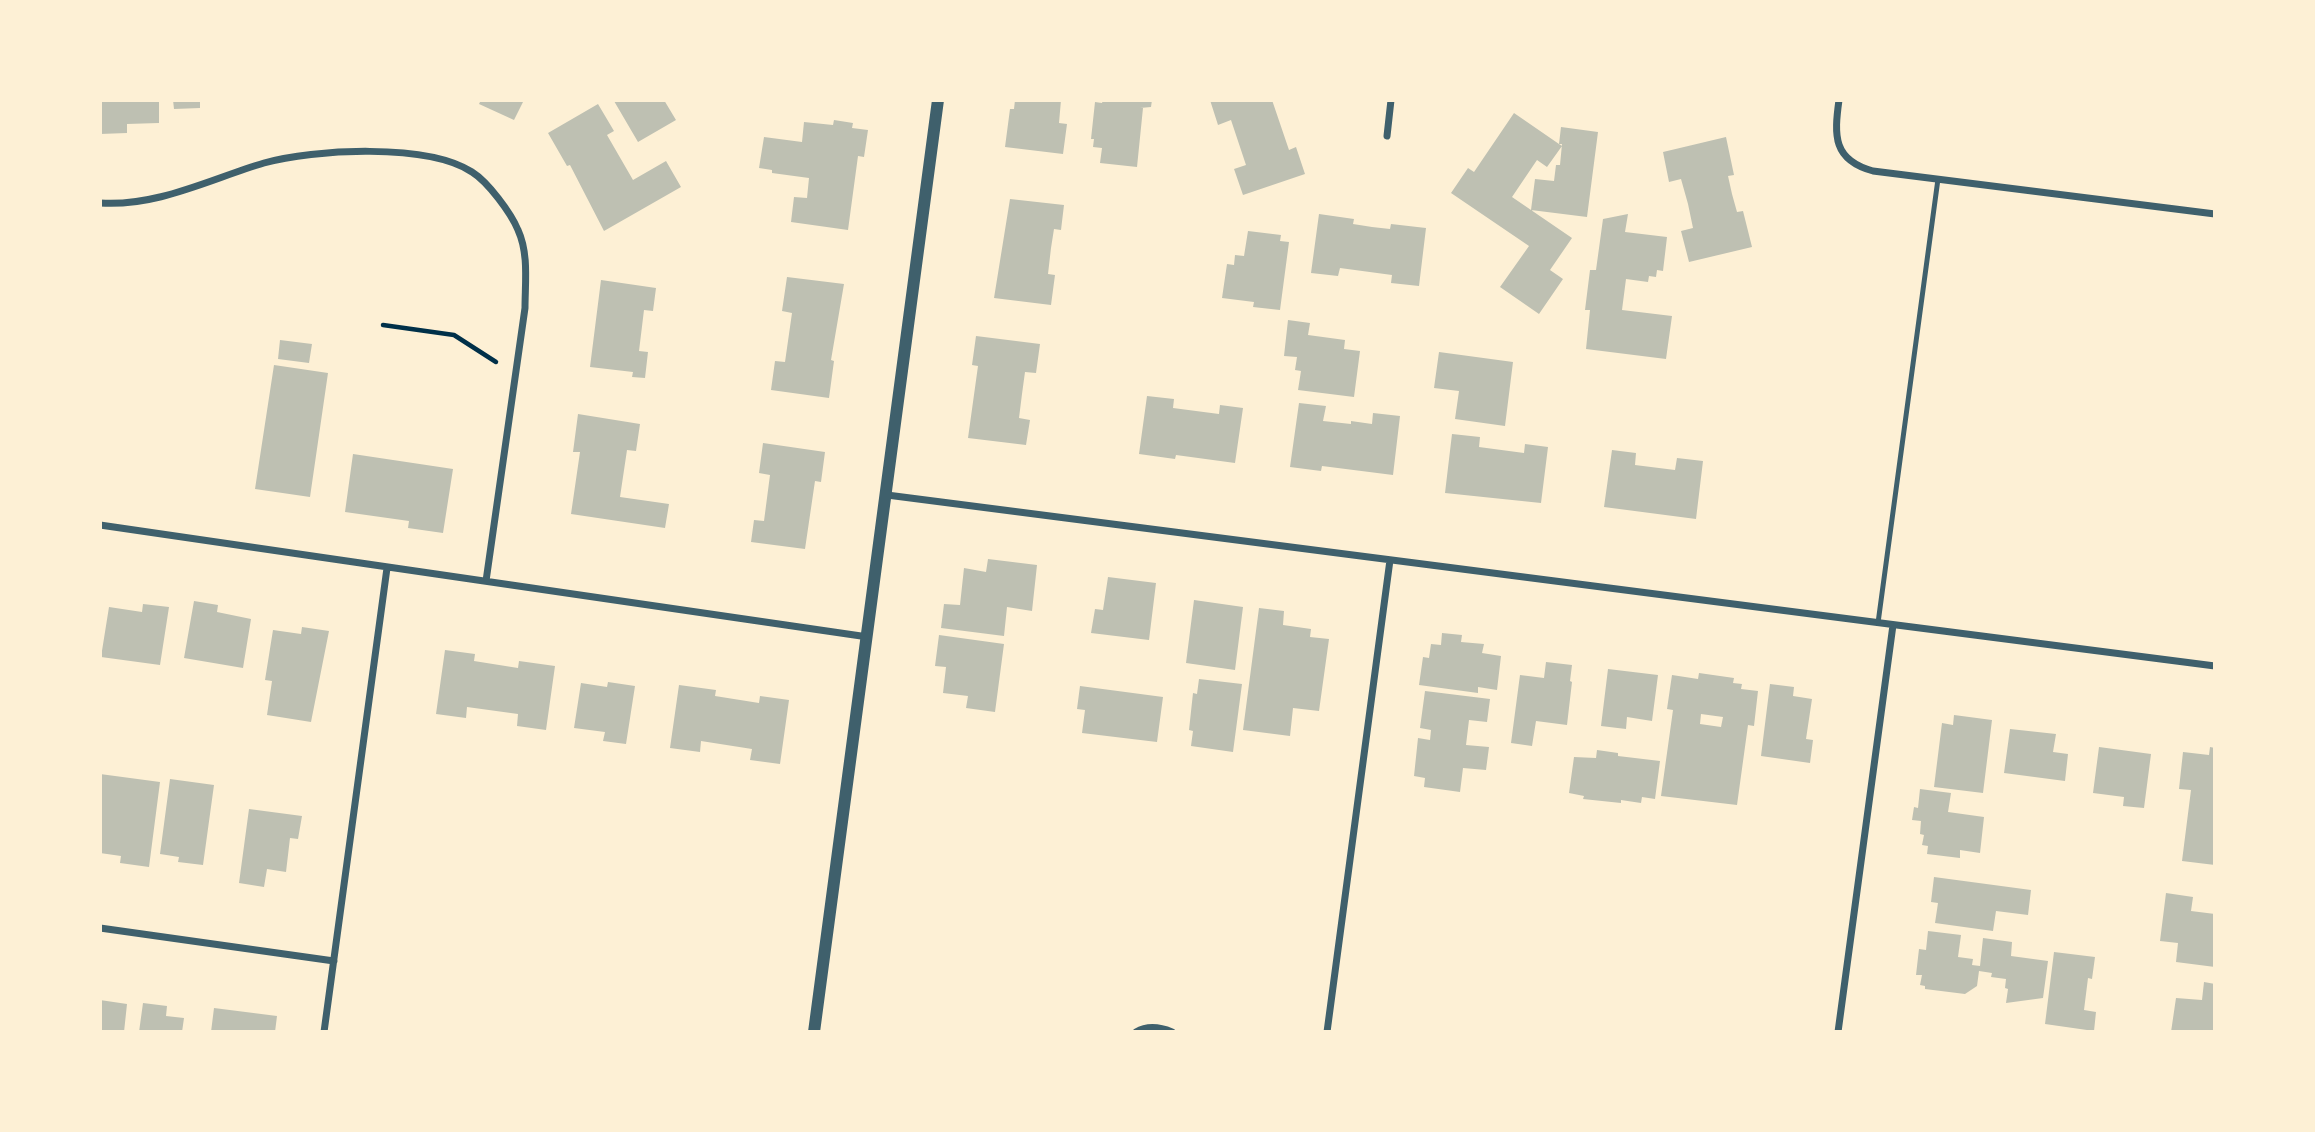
<!DOCTYPE html>
<html>
<head>
<meta charset="utf-8">
<style>
  body { margin:0 }
  #map { position:relative; width:2315px; height:1132px; overflow:hidden; background:#fdf0d5; font-family:"Source Sans 3",sans-serif }
  canvas { display:block }
  .frame { position:absolute; inset:0; border:102px solid #fdf0d5; pointer-events:none }
</style>
</head>
<body>
<div id="map">
<canvas width="2315" height="1132"></canvas>
<div class="frame"></div>
</div>
<script>
const context = document.querySelector('canvas').getContext('2d');
context.lineJoin = 'round';
function fill(path, color) { context.fillStyle = color; context.fill(path, 'evenodd'); }
function trace(path, color, width, dash) { context.strokeStyle = color; context.lineWidth = width; context.lineCap = dash ? 'butt' : 'round'; context.setLineDash(dash || []); context.stroke(path); }
fill(new Path2D(`
  M100,100H159V123L127,124V133L100,134Z
  M173,100H200V108L174,109Z
  M481,100H524L514,120L479,104Z
  M617,100H664L676,120L638,142L614,101Z
  M1015,100H1061L1059,123L1067,124L1063,154L1005,147L1010,109H1014Z
  M1103,100H1152L1151,107L1140,108H1143L1137,167L1100,163L1102,148L1093,147L1094,139H1091L1095,102L1102,103Z
  M1210,100H1272L1289,150L1296,147L1305,174L1243,195L1234,169L1246,165L1231,120L1218,125Z
  M598,104L614,131L607,135L633,180L666,161L681,187L604,231L570,165L567,166L548,133Z
  M1514,113L1559,144L1561,127L1598,132L1587,217L1531,210L1535,179L1554,181L1556,165H1560L1562,144H1559L1562,146L1547,167L1537,160L1512,197L1572,238L1550,270L1563,279L1539,314L1500,287L1529,246L1451,193L1468,168L1474,172Z
  M834,120L853,123L852,128L868,130L864,157L858,156L848,230L791,222L794,197L807,198L809,178L772,173V170L759,168L764,137L802,142L804,122L833,125Z
  M1726,137L1734,175L1728,176L1732,194L1737,212L1743,211L1752,247L1689,262L1681,231L1693,228L1688,204L1681,179L1669,182L1663,152Z
  M1010,199L1064,205L1061,230L1054,229L1051,248L1048,274L1055,275L1051,305L994,298Z
  M1319,214L1354,219L1353,224L1372,227L1390,229L1391,224L1426,228L1419,286L1391,283L1392,275L1340,268L1338,276L1311,273Z
  M1628,214L1625,232L1667,237L1663,271L1657,270L1656,277L1649,276L1648,282L1626,279L1622,310L1672,316L1666,359L1586,349L1590,310H1585L1590,270H1596L1603,219Z
  M1248,231L1281,235L1280,241L1289,242L1280,310L1253,307L1254,302L1222,298L1227,264L1234,265L1235,255L1244,256Z
  M787,277L844,284L831,360L834,361L829,398L771,390L775,361L785,362L792,313L782,311Z
  M601,280L656,288L653,311L644,310L639,351L648,352L645,378L632,377L633,372L590,367Z
  M1288,320L1310,323L1308,335L1345,340L1344,349L1360,351L1354,397L1298,390L1301,371L1295,370L1297,357L1284,356Z
  M976,336L1040,344L1036,373L1025,372L1022,394L1019,418L1030,420L1026,445L968,438L978,366L972,365Z
  M280,340L312,344L309,363L278,359Z
  M1439,352L1513,362L1505,426L1455,419L1459,391L1434,388Z
  M274,365L328,373L310,497L255,489Z
  M1147,396L1174,399L1173,408L1219,414L1220,405L1243,408L1235,463L1176,455L1175,459L1139,454Z
  M1299,403L1326,406L1323,421L1351,424V421L1372,424L1373,413L1400,416L1393,475L1322,466L1321,471L1290,467Z
  M578,414L640,424L636,451L627,450L620,497L669,504L665,528L571,514L580,452H573Z
  M1452,434L1480,437L1479,447L1524,453L1525,444L1548,447L1541,503L1445,493Z
  M763,443L825,452L821,482L815,481L805,549L751,542L754,520L764,521L770,475L759,473Z
  M1612,450L1636,453L1635,465L1675,470L1677,458L1703,461L1696,519L1604,507Z
  M353,454L453,469L443,533L408,528L409,521L345,512Z
  M988,559L1037,565L1032,611L1007,607L1004,636L941,628L944,604L960,605L964,568L986,572Z
  M1108,577L1156,583L1149,640L1091,633L1095,609L1103,610Z
  M1194,600L1243,607L1235,670L1186,663Z
  M194,601L218,605L217,612L251,619L243,668L184,658Z
  M143,604L169,607L160,665L101,657L109,607L142,612Z
  M1259,608L1284,611L1283,625L1311,629L1310,637L1329,639L1319,711L1293,708L1290,736L1243,730Z
  M302,627L329,631L311,722L267,715L272,681L265,680L273,630L301,634Z
  M1442,633L1462,635L1461,642L1484,644L1482,653L1501,656L1497,690L1478,687V693L1419,685L1423,657L1429,658L1431,644L1441,645Z
  M939,635L1004,644L995,712L966,708L968,696L943,693L946,667L935,666Z
  M445,650L475,654L474,661L518,668L519,661L555,666L546,730L517,726L518,714L467,707L466,718L436,714Z
  M1546,662L1572,665L1570,681L1572,682L1567,725L1536,721L1532,746L1511,743L1520,675L1544,678Z
  M1608,669L1658,675L1652,721L1627,717L1626,729L1601,726Z
  M1699,673L1734,678L1733,683L1742,684L1741,689L1758,691L1754,726L1748,725L1737,805L1661,796L1673,710L1667,709L1672,675L1698,679ZM1701,714L1723,717L1721,727L1700,724Z
  M1199,679L1242,684L1233,752L1191,746L1193,731L1189,730L1193,693L1197,694Z
  M608,682L635,686L626,744L603,741L605,732L574,728L581,683L607,687Z
  M1770,684L1794,687L1793,696L1812,699L1806,739L1813,740L1810,763L1761,756Z
  M679,685L716,690L715,696L759,703L760,696L789,700L780,764L750,760L752,749L701,741L700,752L670,748Z
  M1080,686L1163,697L1157,742L1082,733L1085,710L1077,709Z
  M1425,691L1490,699L1487,722L1469,720L1466,745L1489,747L1486,770L1463,768L1460,792L1424,787L1425,778L1414,776L1418,738L1430,740L1431,730L1420,728Z
  M1954,715L1992,720L1983,793L1934,787L1942,723L1953,725Z
  M2010,729L2056,734L2053,752L2068,754L2065,781L2004,773Z
  M2099,747L2151,754L2144,808L2123,806L2124,797L2093,793Z
  M2210,747L2215,748V865L2182,861L2191,790L2179,789L2183,752L2209,755Z
  M1597,750L1618,753V756L1660,761L1655,799L1642,797L1641,803L1621,800V803L1583,799L1584,796L1569,793L1574,757L1596,758Z
  M100,774L160,782L149,867L120,863L121,856L100,853Z
  M170,779L214,785L203,865L178,862L179,857L160,854Z
  M1920,789L1951,793L1948,812L1984,817L1980,853L1960,850V858L1927,854L1928,846L1922,845L1924,835L1920,834L1921,821L1912,820L1914,807L1918,808Z
  M249,809L302,816L298,839L290,838L286,872L267,869L264,887L239,883Z
  M1934,877L2031,890L2028,915L1996,911L1993,931L1935,923L1938,903L1931,902Z
  M2166,893L2193,897L2191,911L2215,914V967L2176,962L2178,943L2160,941Z
  M1928,931L1961,935L1958,957L1973,959L1972,965L1980,966L1983,938L2012,942L2011,956L2048,961L2043,998L2006,1003L2008,989L2005,988L2006,979L1991,977L1992,973L1979,971L1977,986L1965,994L1925,989V986L1920,985L1922,975H1916L1919,949L1926,950Z
  M2054,952L2095,957L2092,979L2088,978L2084,1010L2096,1012L2094,1031L2045,1024Z
  M2204,982L2215,984V1032H2171L2176,998L2202,1000Z
  M100,1000L127,1004L124,1032H100Z
  M143,1003L167,1006L166,1016L184,1018L182,1032H139Z
  M214,1008L277,1016L275,1032H211Z`), '#bec0b2');
trace(new Path2D(`
  M383,325L454,335L496,362`), '#003049', 4.5);
trace(new Path2D(`
  M1878,623L1938,179`), '#3f606c', 5);
trace(new Path2D(`
  M1839,100C1834,136 1833,160 1873,171L2215,214
  M1387,136L1391,100
  M100,203C157,207 210,179 264,163C313,149 428,143 472,172C488,182 511,213 518,230C529,254 525,283 525,308L486,581
  M887,495L2215,666
  M100,525L868,637
  M100,928L334,961
  M324,1032L387,568
  M1136,1032C1148,1025 1160,1027 1172,1032
  M1327,1032L1390,560
  M1838,1032L1893,625`), '#3f606c', 7);
trace(new Path2D(`
  M814,1032L938,100`), '#3f606c', 12);
</script>
</body>
</html>
